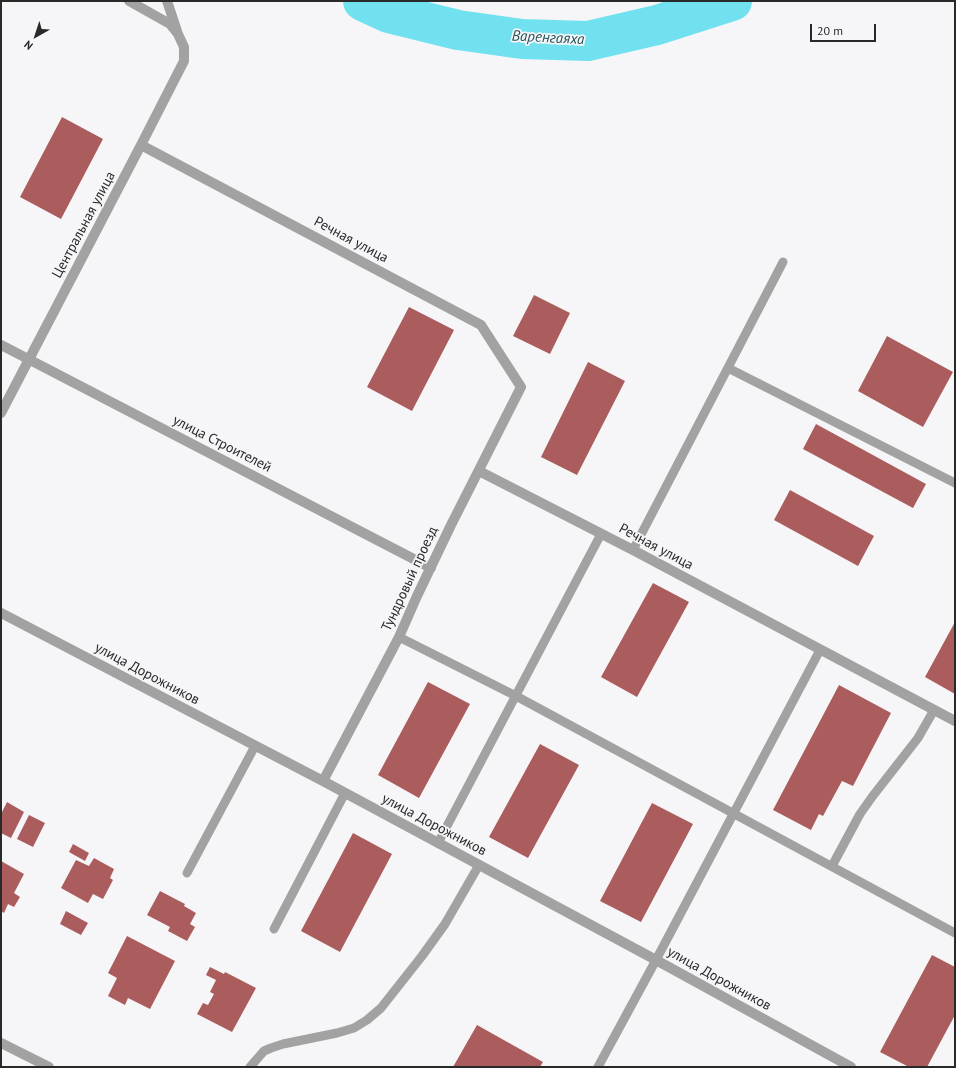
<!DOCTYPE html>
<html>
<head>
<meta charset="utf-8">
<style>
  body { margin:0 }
  #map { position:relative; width:956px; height:1068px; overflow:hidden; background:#f6f6f8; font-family:"PT Sans",sans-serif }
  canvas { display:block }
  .frame { position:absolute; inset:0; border:2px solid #29292a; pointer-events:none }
  .north { position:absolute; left:16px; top:16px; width:40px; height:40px; -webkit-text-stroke:3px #f6f6f8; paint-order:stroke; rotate:219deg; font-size:11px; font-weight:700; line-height:16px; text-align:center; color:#29292a }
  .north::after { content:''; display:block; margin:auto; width:14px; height:18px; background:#29292a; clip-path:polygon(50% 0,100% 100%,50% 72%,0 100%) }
  .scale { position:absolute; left:810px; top:24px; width:66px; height:18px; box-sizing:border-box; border:2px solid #29292a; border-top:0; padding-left:5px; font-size:12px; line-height:14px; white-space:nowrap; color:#29292a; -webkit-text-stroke:3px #f6f6f8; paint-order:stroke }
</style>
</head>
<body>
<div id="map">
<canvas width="956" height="1068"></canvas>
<div class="frame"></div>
<div class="north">N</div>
<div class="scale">20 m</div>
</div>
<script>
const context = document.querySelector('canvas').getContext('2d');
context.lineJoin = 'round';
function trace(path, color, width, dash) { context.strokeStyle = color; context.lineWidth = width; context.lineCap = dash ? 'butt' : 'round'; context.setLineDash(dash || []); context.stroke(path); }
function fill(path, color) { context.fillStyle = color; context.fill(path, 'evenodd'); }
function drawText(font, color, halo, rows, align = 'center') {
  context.font = font + ' "PT Sans",sans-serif'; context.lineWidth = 3.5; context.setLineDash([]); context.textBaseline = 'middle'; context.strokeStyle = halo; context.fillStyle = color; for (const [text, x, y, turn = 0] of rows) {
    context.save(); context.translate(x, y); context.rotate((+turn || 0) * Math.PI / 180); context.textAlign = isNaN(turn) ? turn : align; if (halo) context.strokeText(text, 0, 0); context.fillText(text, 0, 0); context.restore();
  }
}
trace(new Path2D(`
  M363,1L389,13L458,30L522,39L588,41L657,25L732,1`), '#72e1ef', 40);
fill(new Path2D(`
  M62,117L103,139L61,219L20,197Z
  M534,295L570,313L550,354L513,336Z
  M409,307L454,330L412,411L367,387Z
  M887,336L953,372L923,427L858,391Z
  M588,362L625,381L577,475L541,457Z
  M816,424L926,484L913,508L803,449Z
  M790,490L874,536L858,566L774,520Z
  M653,583L689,602L637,697L601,677Z
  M955,622V694L925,677Z
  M428,682L470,704L419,798L378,775Z
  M839,685L891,713L853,786L842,781L823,816L819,814L811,830L773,810Z
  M540,744L579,765L528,858L489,837Z
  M7,802L24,812L11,838L1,833V814Z
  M652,803L693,824L641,922L600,901Z
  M29,815L45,823L33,847L17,839Z
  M353,833L392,854L340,952L301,931Z
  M73,844L89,853L85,861L69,852Z
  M94,858L114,869L110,878L113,880L103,899L93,894L88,903L61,888L76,860L89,866Z
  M1,861L24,874L14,893L20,897L14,907L8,904L4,913L1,911Z
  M160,891L185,904L184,906L196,913L190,924L195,927L187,941L168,931L170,927L147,915Z
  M66,911L88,923L81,935L60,924Z
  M127,936L175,961L150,1009L128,998L125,1005L108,996L117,978L108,973Z
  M932,955L955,967V1015L927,1067H909L880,1052Z
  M210,967L224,974L225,972L256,988L232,1032L197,1014L203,1003L208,1005L214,994L210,992L216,980L206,975Z
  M477,1025L543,1062L540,1067H453Z`), '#ab5c5c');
trace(new Path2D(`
  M728,368L955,483
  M633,550L783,262
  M399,637L516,696L955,933
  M438,843L601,534
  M832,866L860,814L872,797L918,738L934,710
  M187,873L255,746
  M274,929L345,793
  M250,1067L264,1051L271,1048L283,1044L337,1033L354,1028L367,1020L381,1008L422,956L445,924L479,865
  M598,1067L656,960L820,650`), '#a2a2a2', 9);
trace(new Path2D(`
  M167,1L177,31
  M141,145L481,325L521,387L451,525L417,596L399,637L323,781
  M1,345L431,568
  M1,413L141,145L184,61V47L178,34L170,24L129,1
  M479,471L633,550L955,721
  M1,613L323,781L656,960L851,1067
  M1,1043L49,1067`), '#a2a2a2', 10);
drawText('14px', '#29292a', '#f6f6f8', [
  ["Центральная улица",84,225,-62],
  ["Речная улица",351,240,28],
  ["улица Строителей",222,444,27],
  ["Речная улица",656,547,28],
  ["Тундровый проезд",410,579,-65],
  ["улица Дорожников",147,674,28],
  ["улица Дорожников",434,825,28],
  ["улица Дорожников",719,979,29]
]);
drawText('italic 15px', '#25565c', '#f6f6f8', [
  ["Варенгаяха",548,38,3]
]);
</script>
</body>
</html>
